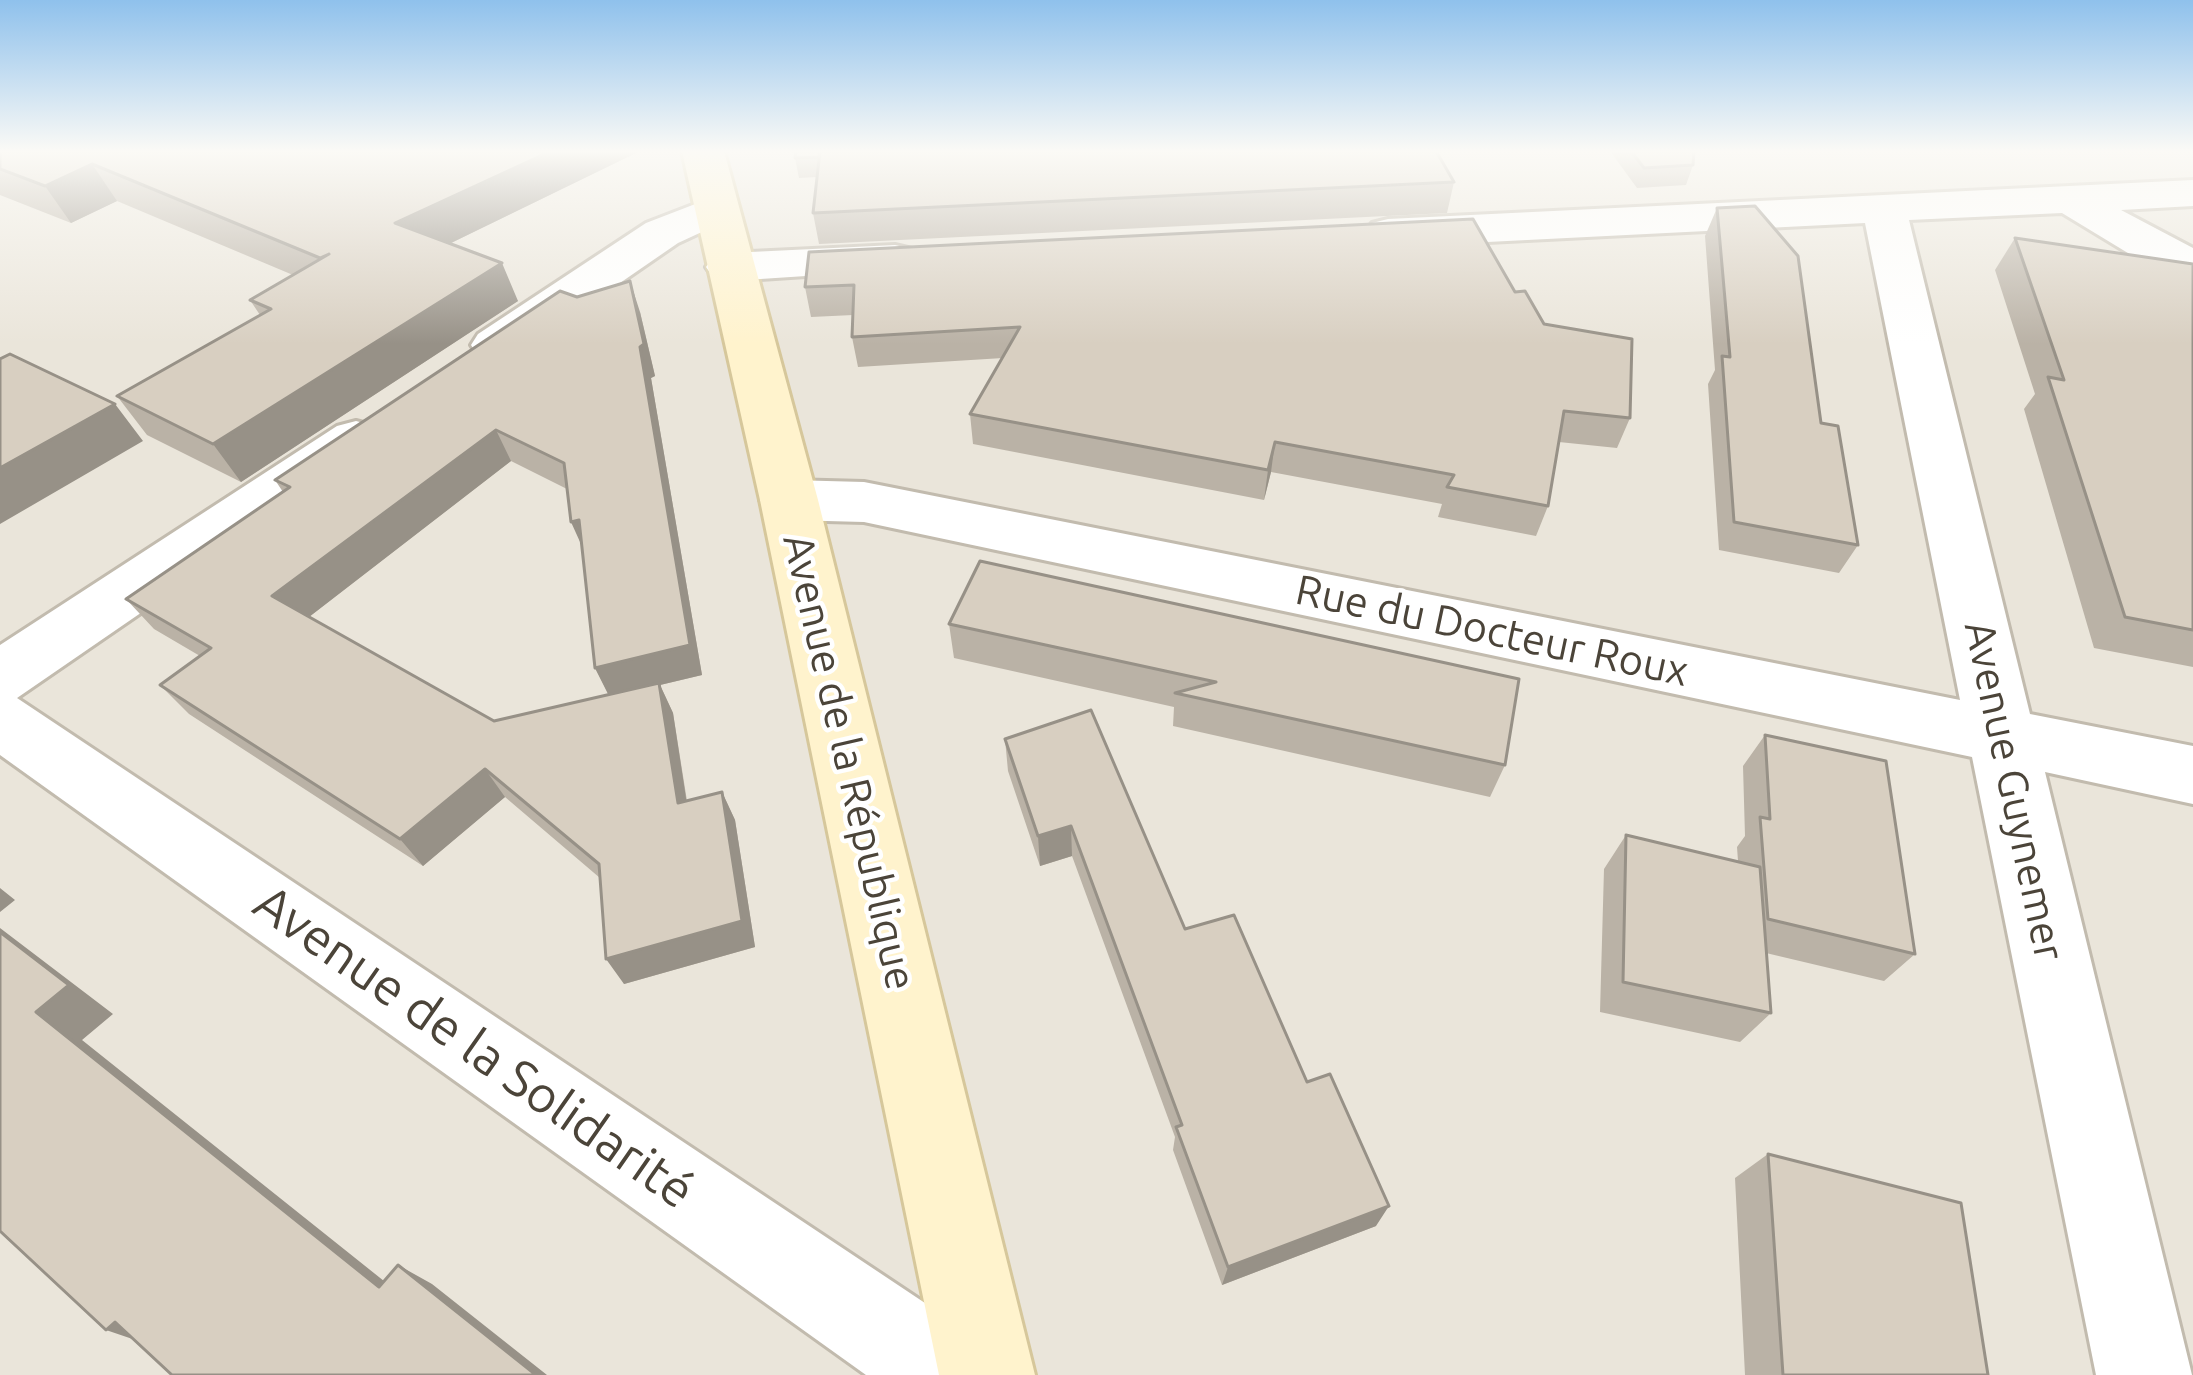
<!DOCTYPE html>
<html>
<head>
<meta charset="utf-8">
<style>
  body { margin:0 }
  canvas { display:block; background:#f6f3ec }
</style>
</head>
<body>
<canvas width="2193" height="1375"></canvas>
<script>
const context = document.querySelector('canvas').getContext('2d');
context.lineJoin = 'round';
function fill(path, color) { context.fillStyle = color; context.fill(path, 'evenodd'); }
function trace(path, color, width, dash) { context.strokeStyle = color; context.lineWidth = width; context.lineCap = dash ? 'butt' : 'round'; context.setLineDash(dash || []); context.stroke(path); }
function drawText(font, color, halo, rows, align = 'center') {
  context.font = font + ' Ubuntu,sans-serif'; context.lineWidth = 9; context.setLineDash([]); context.textBaseline = 'middle'; context.strokeStyle = halo; context.fillStyle = color; for (const [text, x, y, turn = 0] of rows) {
    context.save(); context.translate(x, y); context.rotate((+turn || 0) * Math.PI / 180); context.textAlign = isNaN(turn) ? turn : align; if (halo) context.strokeText(text, 0, 0); context.fillText(text, 0, 0); context.restore();
  }
}
fill(new Path2D(`
  M0,151H2193V1375H0Z`), '#eae5da');
const street = new Path2D(`
  M2193,180V206L2121,210L2193,248V276L2151,267L2062,213L1909,220L2030,714L2193,746V804L2045,772L2192,1375H2096L1972,757L864,522L789,520L769,514L760,500L769,486L789,480L864,482L1960,700L1865,223L1388,247L1372,243L1365,233L1372,223L1388,219Z
  M716,196L732,200L738,209L732,218L678,243L514,356L496,360L478,356L471,345L478,334L646,223Z
  M895,245L912,249L918,259L912,269L730,281L713,277L706,267L713,257L730,253Z
  M356,421L375,426L383,439L375,452L17,698L982,1341L996,1375H866L0,755V645L337,426Z`);
const secondary = new Path2D(`
  M682,151H724L818,500L1035,1375H939L760,500Z`);
trace(street, '#c2bbae', 6);
trace(secondary, '#d6c79b', 6);
fill(street, '#fff');
fill(secondary, '#fff3cd');
fill(new Path2D(`
  M0,151H640L449,244L518,301L241,482L147,435L117,396L260,315L250,300L293,275L117,201L71,223L0,195Z
  M796,151L1454,182L1447,213L819,244L813,213L817,177L799,178L795,158Z
  M1610,151H1694L1693,165L1686,185L1637,188Z
  M1717,208L1821,423L1858,545L1839,573L1719,550L1708,384L1715,370L1705,236Z
  M2015,238L2193,264V667L2094,648L2024,409L2035,394L1995,270Z
  M809,252L1515,292L1630,418L1617,448L1559,442L1548,506L1536,536L1438,517L1442,504L1271,472L1264,500L973,444L970,414L1003,358L858,367L852,337L853,315L811,317L805,287Z
  M577,297L640,312L655,376L651,378L702,675L660,685L673,713L687,801L722,792L735,820L755,947L624,984L600,878L505,797L423,866L189,714L160,685L200,656L154,629L126,599L283,492L275,480ZM511,461L567,489L582,545L595,668L609,695L494,721L309,617Z
  M980,561L1505,765L1490,797L1173,726L1174,707L954,658L949,624Z
  M1765,735L1915,954L1884,981L1766,953L1771,1013L1740,1042L1600,1012L1604,869L1626,835L1738,861L1737,847L1745,836L1743,766Z
  M1005,739L1185,929L1307,1082L1376,1226L1222,1285L1173,1150L1175,1137L1072,856L1040,866L1008,771Z
  M1768,1154L1988,1375H1745L1735,1178Z`), '#bab2a6');
fill(new Path2D(`
  M551,151H640L414,261L395,223Z
  M92,164L117,201L71,223L45,186Z
  M502,263L518,301L241,482L213,444Z
  M630,281L640,312L655,376L651,378L702,675L660,685L673,713L691,831L610,698L595,668L640,347Z
  M115,404L143,441L0,524V468Z
  M496,430L511,461L296,627L272,596Z
  M1275,442L1271,472L1264,500L1268,470Z
  M579,520L585,553L571,522Z
  M485,769L505,797L423,866L400,839Z
  M722,792L735,820L755,947L624,984L606,959Z
  M1071,826L1072,856L1040,866L1038,836Z
  M0,888L15,900L0,912Z
  M0,928L113,1014L82,1040L414,1305L379,1287L36,1012L0,932Z
  M1389,1206L1376,1226L1222,1285L1228,1267Z
  M398,1265L432,1284L547,1375H536Z
  M115,1322L156,1347L106,1330Z`), '#979187');
const building = new Path2D(`
  M0,151H551L395,223L502,263L213,444L117,396L271,309L250,300L329,254L320,258L92,164L45,186L0,169Z
  M796,151H820L819,157L795,158Z
  M820,151H1436L1454,182L813,213Z
  M1631,151H1694L1693,165L1644,168Z
  M1755,206L1798,256L1821,423L1838,426L1858,545L1734,522L1722,356L1730,357L1717,208Z
  M1473,219L1515,292L1525,291L1544,324L1632,339L1630,418L1564,411L1548,506L1447,487L1454,475L1275,442L1268,470L970,414L1020,327L852,337L854,285L805,287L809,252Z
  M2015,238L2193,264V630L2125,617L2048,377L2064,380Z
  M630,281L644,344L640,347L690,645L595,668L579,520L571,522L564,463L496,430L272,596L494,721L659,683L678,803L722,792L742,921L606,959L599,864L485,769L400,839L160,685L211,648L126,599L290,487L275,480L560,291L577,297Z
  M10,354L115,404L0,468V359Z
  M980,561L1519,679L1505,765L1175,693L1216,682L949,624Z
  M1091,710L1185,929L1234,915L1307,1082L1330,1074L1389,1206L1228,1267L1176,1127L1182,1125L1071,826L1038,836L1005,739Z
  M1765,735L1886,761L1915,954L1768,919L1760,817L1770,819Z
  M1626,835L1760,867L1771,1013L1623,982Z
  M0,932L69,985L36,1012L379,1287L398,1265L536,1375H172L115,1322L106,1330L0,1231Z
  M1768,1154L1961,1203L1988,1375H1783Z`);
fill(building, '#d8cfc1');
trace(building, '#979187', 3);
const sky = context.createLinearGradient(0, 0, 0, 344);
sky.addColorStop(0, '#8fc1ec');
sky.addColorStop(0.44, '#fbfaf6');
sky.addColorStop(1, '#fbfaf600');
context.fillStyle = sky;
context.fillRect(0, 0, 2193, 344);
drawText('42px', '#4b4439', '#fff', [
  ["Rue du Docteur Roux",1492,631,12],
  ["Avenue de la République",849,762,77],
  ["Avenue Guynemer",2014,791,78]
]);
drawText('51px', '#4b4439', '#fff', [
  ["Avenue de la Solidarité",474,1047,35]
]);
</script>
</body>
</html>
